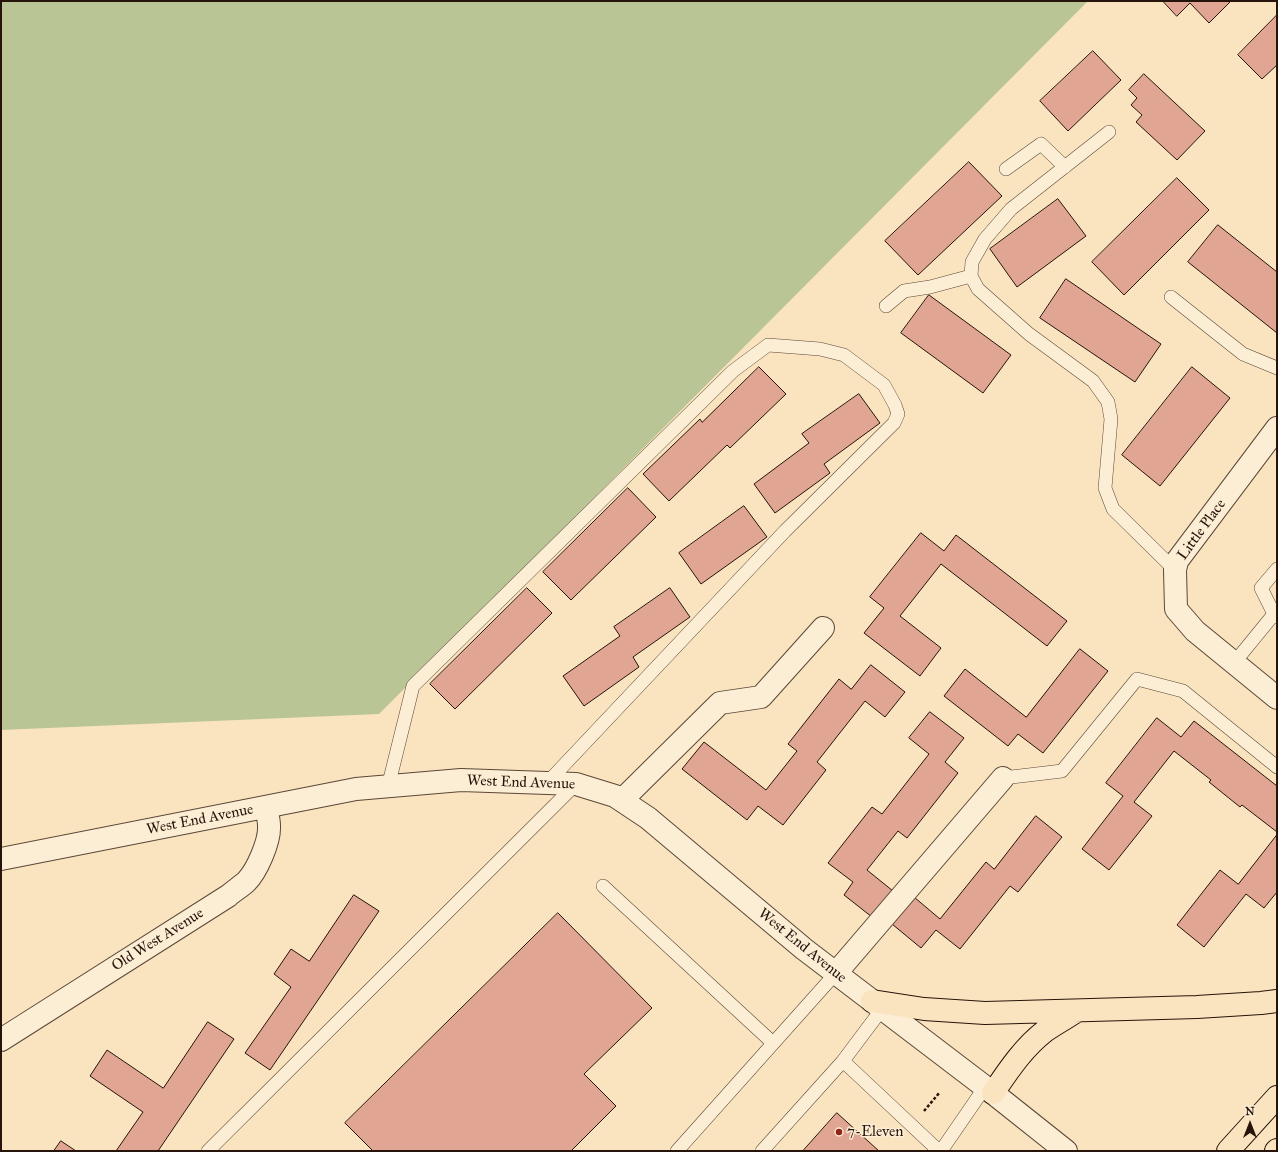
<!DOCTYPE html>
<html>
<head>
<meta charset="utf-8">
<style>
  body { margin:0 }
  #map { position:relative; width:1278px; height:1152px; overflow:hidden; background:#fae4bf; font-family:"IM FELL Great Primer",serif }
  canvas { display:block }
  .frame { position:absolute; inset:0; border:2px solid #26130a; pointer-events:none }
  .north { position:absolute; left:1230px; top:1104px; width:40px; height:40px; -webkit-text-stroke:3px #fcedd5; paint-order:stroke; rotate:0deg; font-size:11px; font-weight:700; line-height:16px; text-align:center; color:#26130a }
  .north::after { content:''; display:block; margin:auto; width:14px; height:18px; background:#26130a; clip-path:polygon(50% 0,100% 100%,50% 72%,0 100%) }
</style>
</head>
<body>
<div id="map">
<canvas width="1278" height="1152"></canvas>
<div class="frame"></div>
<div class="north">N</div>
</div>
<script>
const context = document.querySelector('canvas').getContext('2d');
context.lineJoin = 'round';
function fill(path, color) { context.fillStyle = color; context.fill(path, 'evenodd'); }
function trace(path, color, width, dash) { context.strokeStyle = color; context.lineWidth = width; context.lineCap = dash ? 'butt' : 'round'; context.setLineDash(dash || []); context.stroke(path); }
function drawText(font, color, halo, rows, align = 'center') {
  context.font = font + ' "IM FELL Great Primer",serif'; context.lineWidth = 3; context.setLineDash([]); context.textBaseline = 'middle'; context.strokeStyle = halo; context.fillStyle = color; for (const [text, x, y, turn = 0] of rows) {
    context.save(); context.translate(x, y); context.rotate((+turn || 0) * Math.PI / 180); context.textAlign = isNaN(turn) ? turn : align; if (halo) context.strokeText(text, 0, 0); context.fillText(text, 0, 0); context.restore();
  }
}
fill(new Path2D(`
  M1,1H1088L379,714L1,730Z`), '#bac595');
const building = new Path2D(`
  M1163,1H1231L1209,23L1190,3L1177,16Z
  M1277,15V65L1262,79L1238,55Z
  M1093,51L1121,80L1068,131L1040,101Z
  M1144,74L1205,131L1177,160L1136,122L1142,115L1131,105L1137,98L1129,90Z
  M969,162L1002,196L918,275L885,241Z
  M1177,178L1209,210L1124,295L1092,262Z
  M1058,199L1086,236L1017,287L990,249Z
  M1218,225L1277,272V333L1188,262Z
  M1066,279L1161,344L1135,382L1040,318Z
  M929,295L1011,355L983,393L901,333Z
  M759,367L786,394L730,448L727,445L669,501L643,474L700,419L702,422Z
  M1192,367L1230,398L1160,486L1122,455Z
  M859,394L880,423L824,464L830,473L775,513L754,484L809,443L802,434Z
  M628,488L656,517L571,600L543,572Z
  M744,506L767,537L701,584L679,553Z
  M921,533L944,551L956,535L1067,621L1047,646L941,564L900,616L941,648L920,676L864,633L884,608L870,597Z
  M527,588L552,613L455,709L430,684Z
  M670,588L690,617L633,657L639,667L584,706L563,676L620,636L614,627Z
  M1080,649L1108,671L1043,753L1018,734L1008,746L944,696L965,669L1026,717Z
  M871,665L905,692L885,717L865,701L817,762L826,770L783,825L758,806L747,820L682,769L704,742L766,790L797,751L788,744L839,679L851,689Z
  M930,712L964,738L945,762L958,773L907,838L898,831L867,870L893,891L872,917L844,895L853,882L828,863L872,807L882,814L929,754L909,738Z
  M1157,718L1181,737L1194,721L1277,786V832L1242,805L1240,807L1209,782L1211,780L1174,751L1134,802L1152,816L1109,870L1082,849L1123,796L1106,783Z
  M1036,816L1062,837L1018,892L1010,886L960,949L936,930L921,948L892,924L914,897L940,919L986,862L994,869Z
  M1277,835V892L1264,908L1246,894L1204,947L1177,925L1220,870L1238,884Z
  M354,895L379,911L270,1070L245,1053L291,987L274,974L291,949L309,961Z
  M558,913L652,1008L584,1074L616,1106L571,1151H373L345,1123Z
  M208,1022L234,1039L158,1151H116L143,1112L90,1076L107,1050L163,1088Z
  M837,1113L879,1151H803Z
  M61,1141L76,1151H54Z`);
fill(building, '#e0a593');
trace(building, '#26130a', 1);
const service = new Path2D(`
  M1109,132L1011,209L985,239L972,262L971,276L978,289L1029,334L1093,381L1108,402L1111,419L1105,488L1113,509L1175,570
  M1006,169L1041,144L1065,167
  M1171,297L1243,354L1277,368
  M886,306L904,291L930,287L971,276
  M1277,569L1261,588L1274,614L1277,617
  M1234,663L1274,614
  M1003,778L1062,771L1137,679L1183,691L1277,767
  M388,787L413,686L733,371L768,345L820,349L844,355L884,385L895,405L898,414L894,423L785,531L547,783
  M603,886L773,1043
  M882,1009L843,1061L939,1151
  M208,1151L576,784
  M677,1151L836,973
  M762,1151L843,1061
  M941,1151L985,1087`);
const minor = new Path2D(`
  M1277,428L1177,561L1175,570L1176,609L1195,631L1277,698
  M622,800L720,703L761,697L823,628
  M1,859L356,789L461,780L576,784L615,796L648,818L804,949L993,1093
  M836,973L1003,778
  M1,1040L228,896C234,891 240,887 246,882C257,871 270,841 269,826C269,819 267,813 266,807`);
const tertiary = new Path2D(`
  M993,1093L1066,1151`);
const trunk = new Path2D(`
  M872,1001L924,1009L985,1013L1197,1007L1261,1003L1277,1001
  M993,1093C1008,1071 1023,1048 1045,1031C1055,1024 1066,1018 1077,1011
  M1228,1151L1277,1097
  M1276,1151L1277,1150`);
trace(service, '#5b4737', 14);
trace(minor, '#5b4737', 24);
trace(tertiary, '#5b4737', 24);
trace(trunk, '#26130a', 24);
trace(new Path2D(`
  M924,1111L940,1092`), '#26130a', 2.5, [3, 2]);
trace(service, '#fcedd5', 13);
trace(minor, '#fcedd5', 22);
trace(tertiary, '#fcedd5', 22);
trace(trunk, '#fae4bf', 22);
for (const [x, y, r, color] of [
  [839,1132,4,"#8f2418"]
]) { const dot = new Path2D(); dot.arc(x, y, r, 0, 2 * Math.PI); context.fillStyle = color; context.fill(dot); trace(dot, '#fcedd5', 1.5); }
drawText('15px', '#26130a', '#fcedd5', [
  ["Little Place",1202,530,-54],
  ["West End Avenue",521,783,2],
  ["West End Avenue",200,820,-11],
  ["Old West Avenue",158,940,-32],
  ["West End Avenue",802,946,39]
]);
drawText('15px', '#26130a', '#fcedd5', [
  ["7-Eleven",847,1132]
], 'left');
</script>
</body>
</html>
